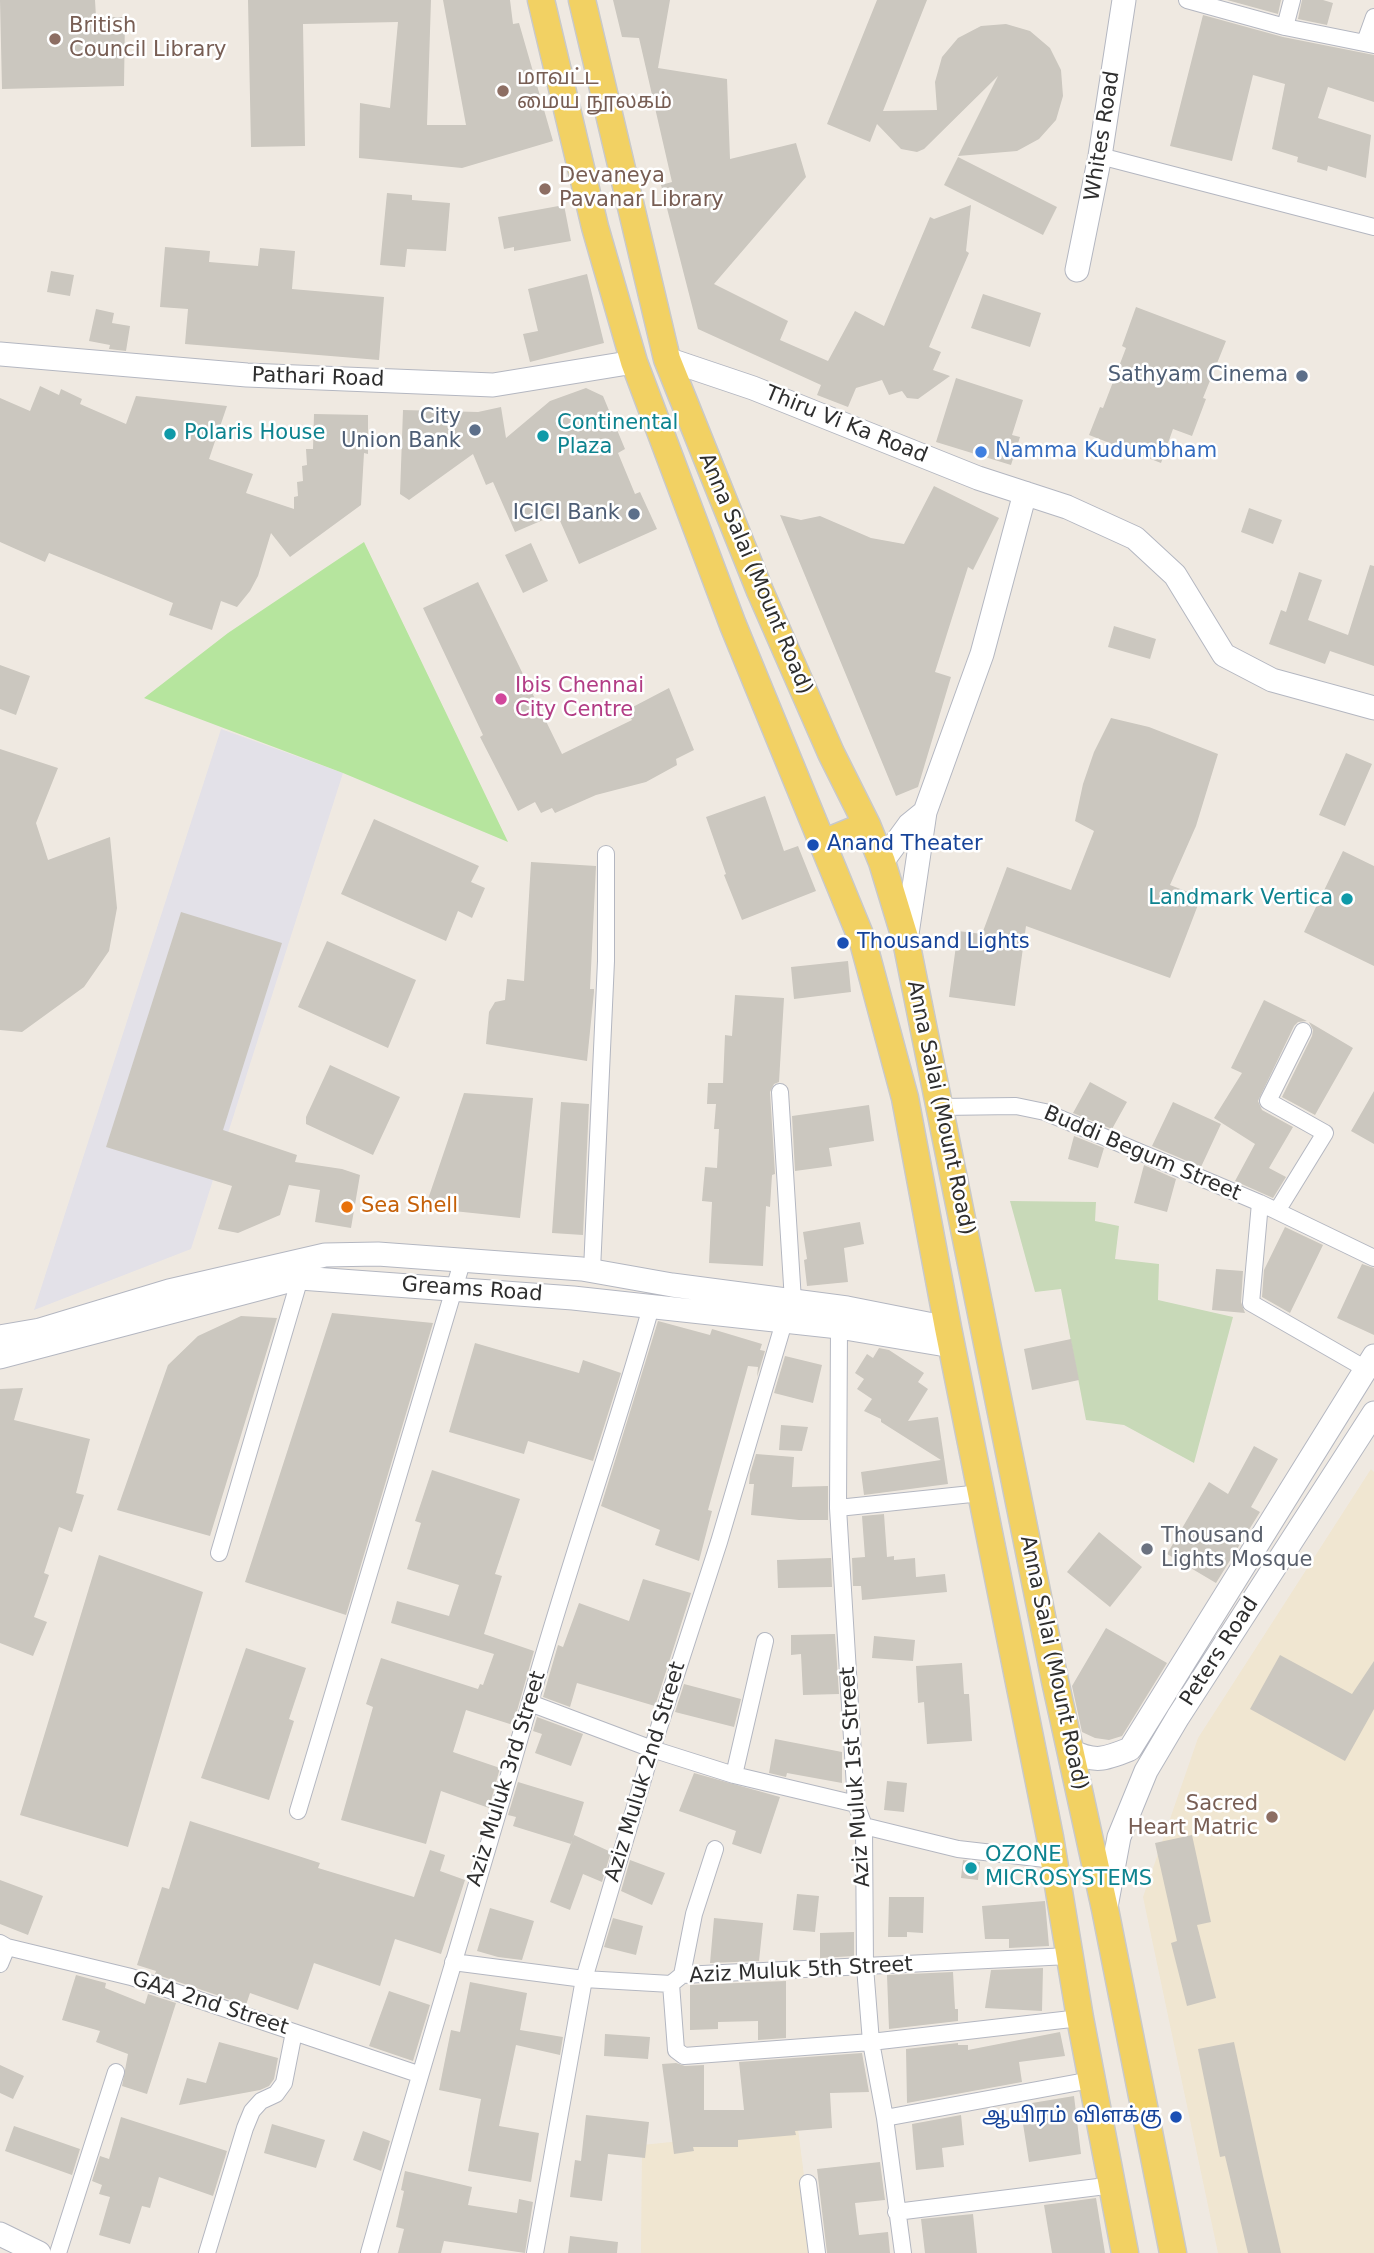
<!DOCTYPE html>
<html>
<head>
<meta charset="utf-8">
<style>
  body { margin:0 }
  canvas { display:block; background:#efe9e1 }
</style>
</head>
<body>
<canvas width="1374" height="2253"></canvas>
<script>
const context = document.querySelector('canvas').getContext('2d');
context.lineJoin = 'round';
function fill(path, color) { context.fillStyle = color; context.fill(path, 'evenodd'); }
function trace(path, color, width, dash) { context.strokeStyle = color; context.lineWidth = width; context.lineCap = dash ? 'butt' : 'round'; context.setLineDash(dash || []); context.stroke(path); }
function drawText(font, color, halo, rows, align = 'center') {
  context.font = font + ' "DejaVu Sans","Noto Sans Tamil",sans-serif'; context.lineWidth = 5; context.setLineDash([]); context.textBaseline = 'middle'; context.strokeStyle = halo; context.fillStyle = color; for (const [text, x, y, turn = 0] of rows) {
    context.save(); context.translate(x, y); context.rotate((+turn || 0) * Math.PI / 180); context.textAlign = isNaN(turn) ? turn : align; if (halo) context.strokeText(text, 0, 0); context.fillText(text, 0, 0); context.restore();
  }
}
fill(new Path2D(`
  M221,729L343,773L191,1249L34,1310Z`), '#e3e1e8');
fill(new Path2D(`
  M1371,1469L1374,1472V2253H1218L1143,1897L1198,1738Z
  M798,2129L814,2253H641L642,2145Z`), '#f0e6d1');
fill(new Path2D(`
  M364,542L508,842L343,773L144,698L228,633Z`), '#b6e59e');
fill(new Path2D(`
  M1010,1201L1096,1202L1095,1221L1119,1226L1115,1259L1159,1264L1158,1300L1233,1317L1194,1463L1124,1425L1086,1420L1061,1289L1035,1292Z`), '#c8d9b8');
fill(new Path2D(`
  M0,0H95L96,17H125L124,86L2,89Z
  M248,0H431L427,125H466L443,0H510L513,24L519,23L553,141L462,168L359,158L360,103L390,108L398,22L303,24L305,146L251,147Z
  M613,0H670L658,68L727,79L730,159L796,143L806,177L714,284L788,321L780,340L828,361L855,311L884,326L930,217L934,219L971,205L966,251L969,253L929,347L941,352L933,370L950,376L918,399L907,398L902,391L889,395L882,380L856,388L848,407L817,395L821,385L698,329L661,185L672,182L639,38L622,37Z
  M877,0H927L883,111L937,110L935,82L942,57L958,38L981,26L1006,24L1030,31L1050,48L1061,70L1063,96L1056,120L1039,139L1017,151L958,156L998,76L924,149L917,152L901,149L877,124L870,142L827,124Z
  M1227,0H1281L1278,14Z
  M1302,0H1323L1333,3L1327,25L1298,19Z
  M1203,15L1283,37L1374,55V102L1328,87L1318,118L1371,135L1366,178L1328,166L1327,171L1297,162L1298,157L1272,149L1285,84L1253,75L1232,161L1170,146Z
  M958,157L1057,207L1043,235L944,185Z
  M387,193L412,195V200L450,203L446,251L407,249L405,267L380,265Z
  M564,205L571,241L514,251V247L504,249L498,217Z
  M165,247L210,251L209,262L258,266L260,248L295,251L292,289L384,297L379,360L185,344L188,309L160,307Z
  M51,271L74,275L70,296L47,292Z
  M587,274L604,343L530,362L523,334L538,331L528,289Z
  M983,294L1041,313L1030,347L971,328Z
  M1136,307L1226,341L1203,398L1206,399L1192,436L1173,429L1161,463L1089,435L1100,407L1103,408L1126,348L1122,346Z
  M96,309L114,313L112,323L130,326L126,351L109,349L110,345L89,341Z
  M956,378L1023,400L1012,435L1020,437L1011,465L936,442Z
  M40,386L59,395L61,389L82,399L80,404L126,424L136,396L227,406L209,459L253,474L246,493L294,509V497L298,496L297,482L303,481L302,466L307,465L306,449H313L314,414L368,415V454L364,453L361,505L290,557L271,533L258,576L250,591L237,607L221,601L212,630L169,615L173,603L49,553L45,562L0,542V398L30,411Z
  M586,388L603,396L625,449L618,453L635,494L640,492L657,529L579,564L557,514L515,532L493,482L486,485L473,454L409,500L400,494L403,410L478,412L501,407L506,438L550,401Z
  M934,486L999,518L973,570L968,567L935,672L951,677L918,787L896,796L780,515L801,520L820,516L871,538L904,544Z
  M1249,508L1282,520L1273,544L1241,532Z
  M531,543L548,581L523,593L505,555Z
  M1370,565L1374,566V666L1330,651L1325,664L1269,644L1281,610L1286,612L1299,572L1322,580L1308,620L1348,635Z
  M478,582L562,754L632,720L627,710L669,688L694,750L676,759L677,765L646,782L596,795L555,813L552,808L541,813L535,802L518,811L480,737L483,735L423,608Z
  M1114,626L1156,639L1150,659L1108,647Z
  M0,665L30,676L16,715L0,709Z
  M1111,718L1149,727L1218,754L1196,826L1170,885L1201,897L1170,978L1026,926L1015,1006L949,997L958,931L982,934L1007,867L1071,890L1094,831L1075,821L1083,784L1094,752Z
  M0,749L58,768L36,823L48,860L110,837L117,908L109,951L84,987L22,1032L0,1030Z
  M1346,753L1372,764L1345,826L1319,815Z
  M765,796L784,851L798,846L816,891L742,920L724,875L726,874L706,817Z
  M374,819L479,866L471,882L485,888L472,918L458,911L446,941L341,894Z
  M1343,851L1374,866V966L1304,932Z
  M531,862L596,866L590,989H594V992L587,1061L486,1044L489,1012L495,1002L505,1000L507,979L524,981Z
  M181,912L282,943L223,1130L297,1155L295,1162L342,1169L360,1175L351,1228L315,1222L320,1190L289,1185L280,1215L238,1233L218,1229L232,1186L106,1147Z
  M327,941L416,980L388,1048L298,1007Z
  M848,961L851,992L794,999L791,967Z
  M735,995L784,998L779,1082L774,1084L770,1092L775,1174L772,1175L770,1207L766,1206L763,1266L709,1263L712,1202L702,1201L705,1167L717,1168L719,1129H714L716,1104H707L708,1083H723L725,1035L732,1036Z
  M1264,1000L1307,1021L1298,1022L1294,1026L1258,1101L1262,1110L1293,1127L1269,1168L1286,1177L1273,1198L1235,1181L1255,1144L1214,1118L1242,1073L1231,1068Z
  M1309,1022L1353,1048L1315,1115L1282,1097L1312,1036L1313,1030Z
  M330,1065L400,1097L373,1155L306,1124V1117Z
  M1090,1082L1127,1102L1112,1129L1073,1113Z
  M1374,1091V1144L1351,1131Z
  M464,1093L533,1098L520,1218L425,1208Z
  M561,1102L589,1104L583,1235L552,1233Z
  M1173,1102L1221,1124L1201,1167L1152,1146Z
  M869,1105L874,1141L829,1148L832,1166L795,1171L792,1116Z
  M1074,1136L1104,1148L1098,1168L1068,1159Z
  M1144,1165L1176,1179L1167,1212L1134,1203Z
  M860,1222L864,1244L844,1248L848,1282L807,1286L804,1260L807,1259L803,1232Z
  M1285,1227L1323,1245L1290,1313L1262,1297L1264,1270Z
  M1362,1264L1374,1268V1335L1337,1318Z
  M1216,1269L1243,1271L1241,1302L1245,1313L1212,1310Z
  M332,1313L433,1323L346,1615L245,1582Z
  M241,1316L277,1318L210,1536L117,1510L168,1365L198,1336Z
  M658,1321L710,1335L712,1329L762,1344L760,1350L765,1351L757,1377L758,1367L748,1366L708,1510L712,1511L699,1561L655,1545L660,1530L601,1506Z
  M1071,1339L1079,1380L1032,1390L1024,1349Z
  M475,1343L579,1373L583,1360L621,1373L593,1461L528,1441L524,1454L449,1432Z
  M879,1348L889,1350L924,1373L918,1382L928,1389L908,1421L938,1417L948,1484L864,1495L861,1472L941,1460L881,1422V1419L864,1411L872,1399L857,1389L864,1379L855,1373L867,1354L873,1358Z
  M785,1356L822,1365L813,1403L774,1393Z
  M23,1388L14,1420L90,1439L76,1493L84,1495L72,1532L59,1527L44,1573L49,1575L34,1617L47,1622L33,1656L0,1643V1389Z
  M781,1425L808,1427L802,1451L779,1450Z
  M1254,1446L1278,1459L1251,1507L1260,1512L1216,1583L1167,1554L1209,1482L1228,1494Z
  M756,1454L794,1457L792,1487L828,1486V1520H799L751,1515L754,1484H749L750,1474Z
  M432,1470L520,1499L495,1574L502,1576L484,1634L534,1651L513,1725L466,1710L453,1752L500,1768L489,1808L441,1791L426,1844L341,1820L373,1707L366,1704L381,1658L478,1689L480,1684L483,1685L494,1654L391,1623L397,1601L449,1616L459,1585L407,1569L421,1523L415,1521Z
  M884,1514L887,1557L894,1556V1560L915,1558L916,1577L945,1574L947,1592L862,1600L861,1586H853L852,1558L865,1557L862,1516Z
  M1099,1532L1142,1567L1110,1607L1067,1572Z
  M99,1555L203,1592L128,1847L20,1815Z
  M831,1558L832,1587L778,1588L777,1560Z
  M643,1579L691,1593L655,1706L577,1683L570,1707L543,1697L558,1645L563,1647L579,1603L629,1621Z
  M1106,1628L1167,1663L1122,1736L1109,1740L1095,1738L1082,1732L1072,1686Z
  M835,1634L839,1694L803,1695L801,1654L791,1655V1635Z
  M874,1636L915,1640L913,1661L872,1658Z
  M246,1648L306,1668L289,1719L294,1721L269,1800L201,1778Z
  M1280,1655L1352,1694L1374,1661V1709L1345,1761L1250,1709Z
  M962,1663L964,1694H969L972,1741L927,1744L924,1702L918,1703L916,1666Z
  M684,1684L741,1699L734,1727L675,1712Z
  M537,1717L583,1734L571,1766L535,1753L542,1734L533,1731Z
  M775,1739L842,1752V1783L787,1773L786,1777L769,1773Z
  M694,1773L780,1797L761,1854L732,1844L736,1831L679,1811Z
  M887,1781L907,1783L904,1812L884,1810Z
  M518,1782L584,1802L571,1844L513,1826L516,1817L508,1815Z
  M190,1821L320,1863L318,1868L414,1897L430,1850L445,1855L440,1871L465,1880L441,1954L395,1939L380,1986L314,1963L298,2010L250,1993L246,2005L155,1974L156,1971L137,1965L162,1887L169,1889Z
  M574,1835L611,1852L602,1882L583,1874L570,1910L550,1902Z
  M1192,1835L1211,1922L1197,1925L1216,1998L1187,2006L1171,1943L1177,1941L1155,1843Z
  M630,1860L665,1873L652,1905L621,1891Z
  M963,1860L980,1862L978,1880L961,1878Z
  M0,1880L43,1896L28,1935L0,1924Z
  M797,1894L819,1896L815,1932L793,1930Z
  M889,1897H924L923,1933L907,1932V1937H888Z
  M1045,1901L1049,1946L1009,1948V1939H985L982,1906Z
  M490,1908L534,1921L522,1960L498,1957L477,1951Z
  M613,1918L643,1926L636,1955L604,1947Z
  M714,1918L763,1923L759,1961L710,1963Z
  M854,1932V1956L820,1958V1933Z
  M1043,1968L1042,2011L985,2008L991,1970Z
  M953,1972L955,2009H958V2021L889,2029L887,1975Z
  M76,1975L106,1983L105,1988L145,2004L148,1994L176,2003L147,2094L122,2086L128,2054L96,2042L100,2031L62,2020Z
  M786,1981V2038L758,2040V2021L718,2022V2029L690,2030V1985Z
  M470,1982L527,1993L520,2030L563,2037L560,2055L516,2045L499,2126L539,2133L531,2182L468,2171L481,2099L439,2090L451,2030L460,2032Z
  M389,1991L430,2005L413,2061L369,2046Z
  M1060,2032L1065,2056L1019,2062L1022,2082L907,2103L906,2049L958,2043V2045H968V2050Z
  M605,2034L650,2037L648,2059L604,2056Z
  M219,2042L278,2058L274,2079L269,2086L260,2090L179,2105L187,2078L206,2083Z
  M1234,2042L1263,2176L1281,2253H1248L1225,2156L1220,2157L1198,2049Z
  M862,2053L869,2092L830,2093L832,2128L795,2131L796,2135L738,2140V2147H693L694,2151L674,2154L662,2064L676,2063L685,2066L704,2065V2110H744L739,2062Z
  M0,2065L24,2076L13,2099L0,2093Z
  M1074,2096L1081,2154L1029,2162L1020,2105Z
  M586,2115L649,2122L645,2158L608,2154L602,2201L570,2197L575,2160L581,2161Z
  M961,2115L964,2145L942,2148L944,2167L916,2170L912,2124Z
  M121,2117L227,2151L213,2196L159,2177L150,2208L142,2206L130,2244L99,2235L110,2197L99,2194L102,2185L92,2181L100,2156L109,2159Z
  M272,2124L325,2140L316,2168L264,2153Z
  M14,2126L80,2149L72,2175L5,2151Z
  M363,2131L390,2141L381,2171L353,2160Z
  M880,2162L885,2200L855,2203L859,2235L888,2232L890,2253H827L817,2169Z
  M405,2171L472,2187L468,2205L517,2213L519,2199L533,2202L525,2253L444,2241L441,2253H398L404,2229L396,2227L404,2191L401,2190Z
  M1096,2198L1105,2253H1052L1044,2205Z
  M973,2214L977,2253H925L921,2219Z
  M570,2236L618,2242L617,2253H568Z`), '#cbc7bf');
const street = new Path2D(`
  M1187,0L1285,27L1292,0
  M1285,27L1374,45
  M1365,42L1374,17
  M1100,156L1374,227
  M940,1107L1016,1106L1045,1112L1260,1203L1374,1258
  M1260,1203L1251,1303L1366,1369
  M1277,1211L1325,1133L1268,1101L1303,1031
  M592,1270L606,961V854
  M839,1327L838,1508L856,1804L864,1826L865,1967L871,2042L885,2118L903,2253
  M838,1508L981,1493
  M219,1553L300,1278
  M530,1703L652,1749L734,1775L856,1804
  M734,1775L765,1641
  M298,1811L463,1259
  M864,1826L958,1849L1054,1860
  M0,1943L7,1947L131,1977L418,2074
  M453,1962L584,1979L671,1984L682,1975L1069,1956
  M0,1964L7,1947
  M682,1975L694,1914L715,1849
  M671,1984L676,2050L684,2056L871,2042L1080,2018
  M885,2118L1091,2080
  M808,2183L817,2253
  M896,2212L1114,2185
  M58,2253L116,2072
  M207,2253L245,2128L252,2111L261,2101L276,2094L284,2083L294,2032
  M369,2253C422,2063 481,1875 535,1685C571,1558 615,1434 651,1307
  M535,2253L584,1979L652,1749L719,1542L784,1322L793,1301L780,1092`);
const secondary = new Path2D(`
  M1077,270L1100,156L1124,0
  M0,354L247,375L493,385L634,362
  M667,359L753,388L978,478L1067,507L1135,538L1175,575L1224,655L1272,680L1374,708
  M882,862L909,825L925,812
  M906,941L925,812L982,654L1025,493
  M0,1337L40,1330L169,1291L325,1255L378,1254L582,1269L672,1285L847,1308L948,1328
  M0,1357L300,1278L573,1298L839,1327L952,1346
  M1071,1751C1096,1763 1105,1759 1130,1749L1374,1356
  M1106,1907L1119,1837L1146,1771L1178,1717L1374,1413
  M0,2234L39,2253`);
const primary = new Path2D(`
  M541,0L595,227L634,362L733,625L863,942L905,1098L948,1328L1050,1837L1080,2018L1125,2253
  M582,0L667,359L760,591L831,753L867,825L882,862L906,941L1055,1681L1105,1909L1173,2253
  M823,843L867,825`);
trace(street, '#b4b7c1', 18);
trace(secondary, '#b4b7c1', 25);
trace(primary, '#c9c9c9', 29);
trace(street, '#fff', 16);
trace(secondary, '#fff', 23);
trace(primary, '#f2d163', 26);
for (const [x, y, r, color] of [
  [55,39,7,"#8d6e63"],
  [503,91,7,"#8d6e63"],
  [545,189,7,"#8d6e63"],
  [1302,376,7,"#5c6f8a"],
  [475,430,7,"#5c6f8a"],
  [170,434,7,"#0f9aa8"],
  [543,436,7,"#0f9aa8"],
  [981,452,7,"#3f7fe0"],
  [634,514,7,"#5c6f8a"],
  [501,699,7,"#d1479c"],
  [813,845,7,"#1a4fb4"],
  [1347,899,7,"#0f9aa8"],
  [843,943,7,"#1a4fb4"],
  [347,1207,7,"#e8710a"],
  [1147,1549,7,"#6b7280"],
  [1272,1817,7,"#8d6e63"],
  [971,1868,7,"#0f9aa8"],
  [1176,2117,7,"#1a4fb4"]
]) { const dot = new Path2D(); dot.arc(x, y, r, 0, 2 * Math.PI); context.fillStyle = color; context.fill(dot); trace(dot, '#fff', 2.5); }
drawText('21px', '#785e54', '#fff', [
  ["British",69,27],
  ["Council Library",69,51],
  ["மாவட்ட",517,79],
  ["மைய நூலகம்",517,103],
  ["Devaneya",559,177],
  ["Pavanar Library",559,201],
  ["Sacred",1258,1805,"right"],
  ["Heart Matric",1258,1829,"right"]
], 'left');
drawText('21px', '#2e2e2e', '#fff', [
  ["Whites Road",1103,136,-81],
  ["Pathari Road",318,378,2],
  ["Thiru Vi Ka Road",846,425,22],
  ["Anna Salai (Mount Road)",755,574,67],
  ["Anna Salai (Mount Road)",940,1108,78],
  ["Buddi Begum Street",1142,1154,23],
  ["Greams Road",472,1290,4],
  ["Peters Road",1220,1652,-57],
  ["Anna Salai (Mount Road)",1053,1663,78],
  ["Aziz Muluk 2nd Street",646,1772,-73],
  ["Aziz Muluk 1st Street",856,1777,-94],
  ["Aziz Muluk 3rd Street",507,1779,-73],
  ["Aziz Muluk 5th Street",801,1971,-3],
  ["GAA 2nd Street",210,2004,18]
]);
drawText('21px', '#4e5e75', '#fff', [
  ["Sathyam Cinema",1288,376],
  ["City",461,418],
  ["Union Bank",461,442],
  ["ICICI Bank",620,514]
], 'right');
drawText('21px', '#0d838f', '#fff', [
  ["Continental",557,424],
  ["Plaza",557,448],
  ["Polaris House",184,434],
  ["Landmark Vertica",1333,899,"right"],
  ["OZONE",985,1856],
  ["MICROSYSTEMS",985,1880]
], 'left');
drawText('21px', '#366cbe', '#fff', [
  ["Namma Kudumbham",995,452]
], 'left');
drawText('21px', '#b23c85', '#fff', [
  ["Ibis Chennai",515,687],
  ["City Centre",515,711]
], 'left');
drawText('21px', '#164399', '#fff', [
  ["Anand Theater",827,845],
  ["Thousand Lights",857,943],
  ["ஆயிரம் விளக்கு",1162,2117,"right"]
], 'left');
drawText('21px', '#c56008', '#fff', [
  ["Sea Shell",361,1207]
], 'left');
drawText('21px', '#5b616d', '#fff', [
  ["Thousand",1161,1537],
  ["Lights Mosque",1161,1561]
], 'left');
</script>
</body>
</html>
